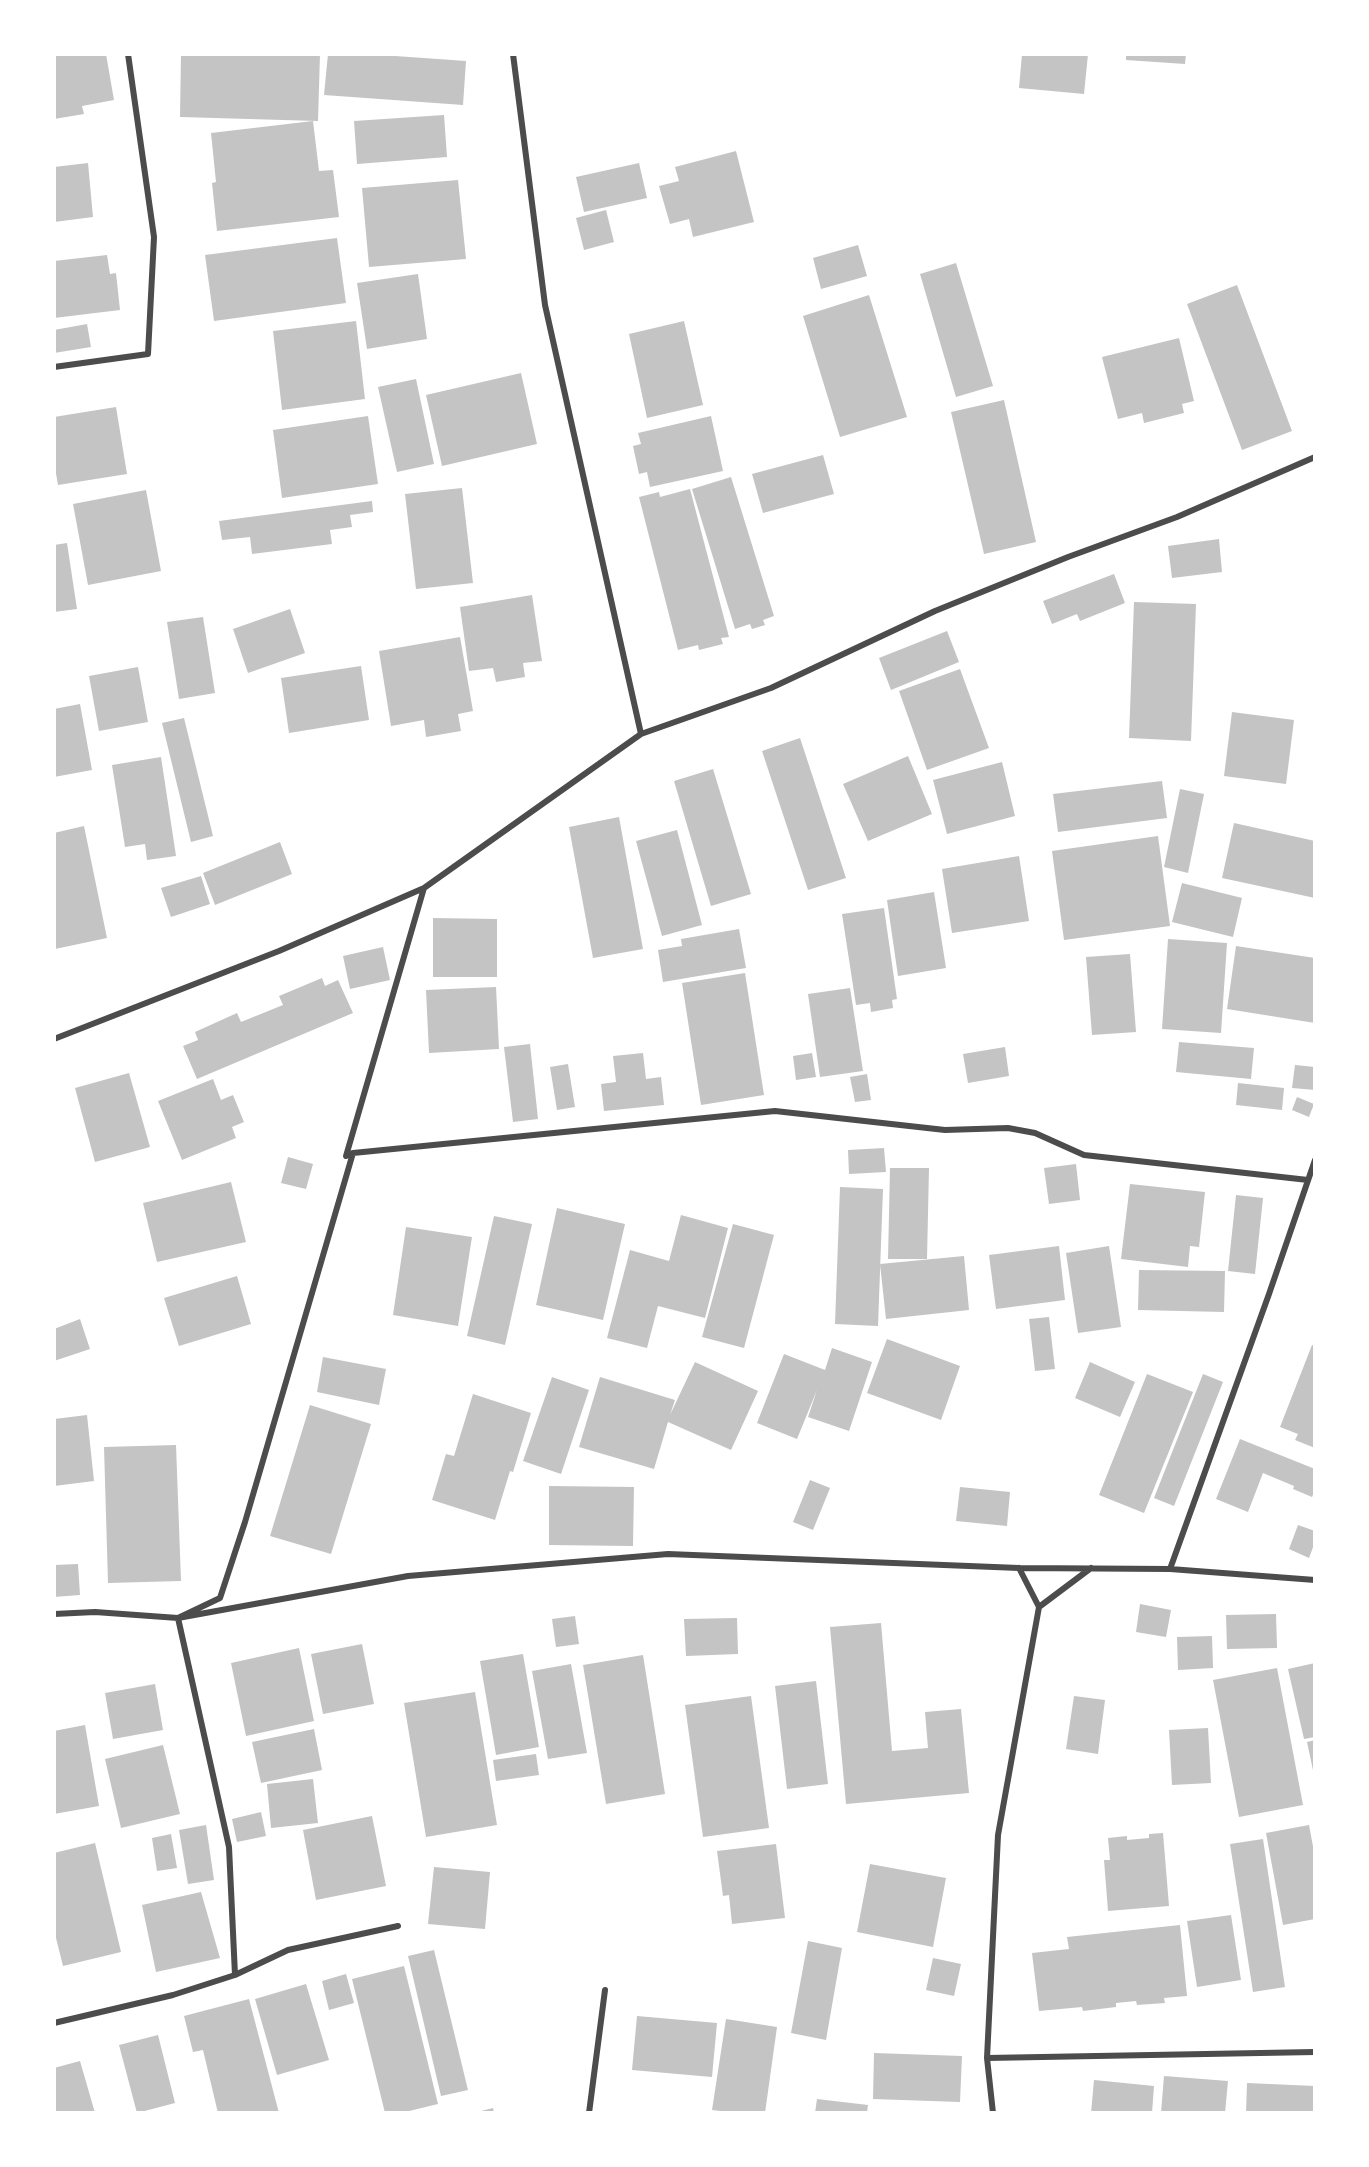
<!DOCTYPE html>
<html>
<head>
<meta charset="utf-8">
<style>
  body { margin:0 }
  #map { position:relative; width:1369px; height:2167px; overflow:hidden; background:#fff; font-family:Raleway,sans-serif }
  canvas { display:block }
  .frame { position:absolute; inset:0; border:56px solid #fff; pointer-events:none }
</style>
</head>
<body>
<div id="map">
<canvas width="1369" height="2167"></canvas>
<div class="frame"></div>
</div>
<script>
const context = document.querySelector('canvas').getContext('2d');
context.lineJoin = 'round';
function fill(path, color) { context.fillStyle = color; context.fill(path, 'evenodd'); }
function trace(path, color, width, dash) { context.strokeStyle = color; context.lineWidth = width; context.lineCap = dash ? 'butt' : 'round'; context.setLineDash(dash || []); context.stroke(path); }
fill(new Path2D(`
  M54,54H106L114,100L82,106L84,114L54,119Z
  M181,54H320L318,121L180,117Z
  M328,54H367L466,61L463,105L324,95Z
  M1022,54H1088L1084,94L1019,88Z
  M1126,54H1186L1185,64L1126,60Z
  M444,115L447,157L357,164L354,121Z
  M313,121L319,171L333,170L339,217L217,231L212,183L216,182L211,133Z
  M736,151L754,222L693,237L689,219L670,224L659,186L679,181L675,167Z
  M88,163L93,217L54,222V167Z
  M639,163L647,198L584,212L576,177Z
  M458,180L466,259L369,267L362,188Z
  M606,210L614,242L584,250L576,218Z
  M337,238L346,303L214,321L205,255Z
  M858,245L867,276L821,289L813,258Z
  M107,255L110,274L116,273L120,310L54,318V261Z
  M956,263L993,386L956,397L920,274Z
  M418,274L427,339L367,349L357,283Z
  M1237,285L1292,431L1242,450L1187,304Z
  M869,295L907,417L840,437L803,316Z
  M356,321L365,399L282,410L273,331Z
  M684,321L703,405L647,418L629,334Z
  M87,324L91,347L54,353V330Z
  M1179,338L1194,401L1182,404L1184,413L1144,423L1142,413L1118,419L1102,357Z
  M521,373L537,444L442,466L426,395Z
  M416,379L434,464L397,472L378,387Z
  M1004,400L1036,542L984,554L951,412Z
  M116,407L127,474L58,485L54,462V417Z
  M368,416L378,484L282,498L273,430Z
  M711,416L723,471L650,487L647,472L639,474L633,446L641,444L638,433Z
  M823,455L834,494L763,513L752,474Z
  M731,477L774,616L763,620L765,625L752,629L750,624L735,629L692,489Z
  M462,488L473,583L416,589L405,494Z
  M690,489L729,637L721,638L723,644L699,650L698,645L678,650L639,497L659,492L660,497Z
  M146,490L161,571L88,585L73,504Z
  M372,501L373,512L350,515L352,527L330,530L332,544L252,554L250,537L222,540L219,521Z
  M1219,539L1222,572L1172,578L1168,546Z
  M67,543L77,609L54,612V545Z
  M1114,574L1125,603L1080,621L1077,614L1052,624L1043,601Z
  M532,595L542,661L523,663L525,677L496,682L493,668L469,671L460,607Z
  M1134,602L1196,604L1191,741L1129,738Z
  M290,609L305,653L248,673L233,629Z
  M203,617L215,693L179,699L167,622Z
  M947,631L959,662L891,690L879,658Z
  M460,637L473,711L458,714L461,731L426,737L424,720L391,726L379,651Z
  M361,666L369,720L289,733L281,678Z
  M138,667L148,722L99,731L89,676Z
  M960,669L989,748L927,770L899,691Z
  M80,704L92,770L54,777V709Z
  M1232,712L1294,720L1286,784L1224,776Z
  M184,718L213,836L191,842L162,723Z
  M800,738L846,878L808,890L762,751Z
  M908,756L932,814L868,841L843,784Z
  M161,757L176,856L147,860L145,844L125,847L112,765Z
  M1002,762L1015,816L947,834L933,780Z
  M713,769L751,894L711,906L674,781Z
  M1162,781L1167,818L1058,832L1053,794Z
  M1180,789L1204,794L1188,873L1164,867Z
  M619,817L643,949L593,958L569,827Z
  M1234,823L1315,841V898L1222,878Z
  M84,826L107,938L55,949L54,833Z
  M677,830L702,925L662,936L636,841Z
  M1158,836L1170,926L1064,940L1052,851Z
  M280,842L292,874L215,905L203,873Z
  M1019,856L1029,921L952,933L942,869Z
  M201,876L210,904L171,917L161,888Z
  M1182,883L1242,898L1233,937L1172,922Z
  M934,892L946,968L898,976L887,900Z
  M884,908L897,999L892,1000L893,1008L871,1012L870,1003L856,1005L842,914Z
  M433,918L497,919V977H433Z
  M739,929L746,968L663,982L658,950L682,946L681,939Z
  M1168,939L1227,943L1221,1033L1162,1029Z
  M1236,946L1315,958V1023L1227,1009Z
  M383,947L390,980L350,989L343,956Z
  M1130,954L1136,1032L1092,1035L1086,957Z
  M745,973L764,1095L701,1105L682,983Z
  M322,978L325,986L338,980L353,1013L197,1079L183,1046L198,1040L195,1032L237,1013L241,1022L283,1005L279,996Z
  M496,987L499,1049L429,1053L426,990Z
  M850,988L863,1071L820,1077L808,994Z
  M1179,1042L1254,1048L1251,1079L1176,1072Z
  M530,1044L538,1119L513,1122L504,1047Z
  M1005,1047L1009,1076L968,1083L963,1054Z
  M643,1053L646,1079L661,1077L664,1105L604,1111L601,1084L616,1082L613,1056Z
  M812,1053L816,1077L796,1080L793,1056Z
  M568,1064L575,1107L557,1110L550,1067Z
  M1295,1065L1315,1067V1090L1292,1088Z
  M129,1073L150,1147L95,1162L75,1088Z
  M867,1074L871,1100L855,1102L850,1077Z
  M213,1079L221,1100L233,1095L244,1122L232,1127L236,1138L182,1160L158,1101Z
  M1238,1083L1284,1088L1282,1110L1236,1105Z
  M1297,1097L1314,1104L1309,1117L1292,1110Z
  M884,1148L886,1172L849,1174L848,1150Z
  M288,1157L313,1164L306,1189L281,1183Z
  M1076,1164L1080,1200L1049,1204L1044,1168Z
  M890,1168H929L927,1259H888Z
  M231,1182L246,1242L157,1262L143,1203Z
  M1130,1184L1205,1192L1199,1247L1190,1246L1188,1267L1121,1259Z
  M840,1187L883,1189L878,1326L835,1324Z
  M1236,1195L1263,1198L1255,1274L1228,1271Z
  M557,1208L625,1224L603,1320L536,1305Z
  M681,1215L728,1228L705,1318L658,1306L647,1348L607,1338L630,1250L669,1261Z
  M494,1216L532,1224L505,1345L467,1336Z
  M733,1224L774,1235L744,1348L702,1337Z
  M406,1227L472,1237L458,1326L393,1315Z
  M1059,1246L1065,1300L996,1309L989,1255Z
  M1109,1246L1121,1327L1078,1333L1066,1253Z
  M964,1256L969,1310L886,1319L880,1264Z
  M1139,1270L1225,1271L1224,1312L1138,1310Z
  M237,1276L251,1324L179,1346L164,1298Z
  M1049,1317L1055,1369L1035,1371L1029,1319Z
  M80,1319L90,1349L54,1361V1329Z
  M887,1339L960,1366L941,1420L867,1393Z
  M1312,1345L1315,1346V1448L1295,1440L1298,1434L1280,1427Z
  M832,1348L872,1362L849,1431L808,1417L817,1390L797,1439L757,1423L784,1354L825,1370Z
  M323,1357L386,1369L379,1405L317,1392Z
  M695,1362L758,1391L731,1450L668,1422L654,1469L579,1447L600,1377L675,1400L670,1415Z
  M1090,1362L1135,1382L1120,1417L1075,1398Z
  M1147,1374L1193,1392L1144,1513L1099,1495Z
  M1203,1374L1223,1382L1174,1506L1154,1498Z
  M552,1377L589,1390L561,1474L523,1461Z
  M473,1394L531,1413L513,1472L510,1471L495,1520L432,1500L446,1454L454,1456Z
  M310,1405L371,1424L331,1554L270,1536Z
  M87,1415L94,1481L54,1486V1419Z
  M1240,1439L1315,1469V1490L1312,1497L1293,1489L1294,1486L1263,1473L1248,1512L1216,1499Z
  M176,1445L181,1581L108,1583L104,1447Z
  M810,1480L830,1488L813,1530L793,1522Z
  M549,1486L634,1487L633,1546L549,1545Z
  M960,1487L1010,1492L1007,1526L956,1521Z
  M1298,1525L1315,1531V1542L1309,1558L1289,1549Z
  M78,1564L80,1595L54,1597V1565Z
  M1140,1604L1171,1610L1166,1637L1136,1632Z
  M1276,1614L1277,1648L1227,1649L1226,1615Z
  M575,1616L579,1644L556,1647L552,1619Z
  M737,1618L738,1654L686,1656L684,1619Z
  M881,1623L892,1751L928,1748L925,1712L961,1709L969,1793L846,1804L830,1627Z
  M1212,1636L1213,1668L1178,1670L1177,1637Z
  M362,1644L374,1704L323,1714L311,1654Z
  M299,1648L314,1721L246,1736L231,1663Z
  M523,1654L539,1747L496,1755L480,1661Z
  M643,1655L665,1794L606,1804L583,1665Z
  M1315,1663V1737L1304,1739L1288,1669Z
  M571,1664L587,1753L548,1759L532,1671Z
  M1277,1668L1303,1805L1239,1817L1213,1680Z
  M816,1681L828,1784L787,1789L775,1686Z
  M155,1684L163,1730L113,1739L105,1693Z
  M475,1692L497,1825L426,1837L404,1703Z
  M751,1696L769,1828L703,1837L685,1705Z
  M1074,1696L1105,1700L1098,1754L1066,1749Z
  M85,1725L99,1806L54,1814V1731Z
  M1208,1728L1211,1783L1172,1785L1169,1730Z
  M314,1729L322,1770L261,1783L252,1742Z
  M1315,1740V1775H1314L1307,1742Z
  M163,1745L180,1814L121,1828L105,1759Z
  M536,1754L539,1775L496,1781L493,1760Z
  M313,1779L318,1823L271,1828L267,1784Z
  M261,1812L266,1836L237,1842L232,1819Z
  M372,1816L386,1886L316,1900L303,1830Z
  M206,1825L214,1880L188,1884L179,1830Z
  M1309,1825L1315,1857V1919L1283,1925L1266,1833Z
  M1163,1833L1169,1906L1108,1911L1104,1860H1110L1108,1838L1127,1836V1840L1149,1838V1834Z
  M171,1834L177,1868L157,1871L152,1838Z
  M1263,1839L1285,1987L1253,1992L1230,1844Z
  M95,1843L121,1952L63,1966L54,1930V1853Z
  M776,1844L785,1918L732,1924L729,1895L723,1896L717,1851Z
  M870,1864L946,1878L933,1947L857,1932Z
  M434,1867L490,1872L485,1929L428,1924Z
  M201,1892L220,1958L156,1972L142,1905Z
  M1231,1915L1241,1980L1197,1987L1187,1921Z
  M1180,1925L1187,1996L1164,1998L1165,2003L1137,2005L1136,2001L1116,2003V2007L1083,2011L1082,2007L1039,2011L1032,1953L1069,1949L1067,1937Z
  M808,1941L842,1948L826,2040L791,2033Z
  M434,1950L468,2090L441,2096L408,1956Z
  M933,1958L961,1964L954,1996L926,1990Z
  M404,1966L438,2104L401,2113H385L352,1979Z
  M346,1974L354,2003L329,2010L322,1981Z
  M306,1984L329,2060L277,2075L255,1999Z
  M249,1999L279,2113H218L203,2050L193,2052L184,2016Z
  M637,2016L717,2023L712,2077L632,2070Z
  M726,2019L777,2027L765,2113H736L712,2110Z
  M158,2035L175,2103L137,2113L119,2045Z
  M874,2053L962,2056L960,2102L873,2099Z
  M80,2061L95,2113H54V2068Z
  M1164,2076L1228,2081L1225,2113H1161Z
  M1094,2080L1154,2086L1152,2113H1091Z
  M1247,2083L1315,2086V2113H1246Z
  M817,2099L868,2105L867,2113H815Z
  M493,2108L494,2113H477V2112Z`), '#c4c4c4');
trace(new Path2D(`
  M513,54L545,305L641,734
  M54,367L148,354L154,237L128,54
  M54,1039L279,951L424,888L641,734L771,688L935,611L1068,557L1177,517L1315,457
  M353,1153L775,1111L945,1130L1008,1128L1035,1133L1084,1155L1308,1180
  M1170,1569L1269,1294L1315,1160
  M1039,1607L1091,1568
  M54,1614L95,1612L178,1618L408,1576L668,1554L1019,1568L1170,1569L1315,1580
  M235,1975L229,1847L178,1618L220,1598L245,1522L353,1153L346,1156L424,888
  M54,2023L173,1995L235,1975L288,1950L398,1926
  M987,2058L1315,2052
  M589,2113L605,1990
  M993,2113L987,2058L998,1835L1039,1607L1019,1568`), '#4c4c4c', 6);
</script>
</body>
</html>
